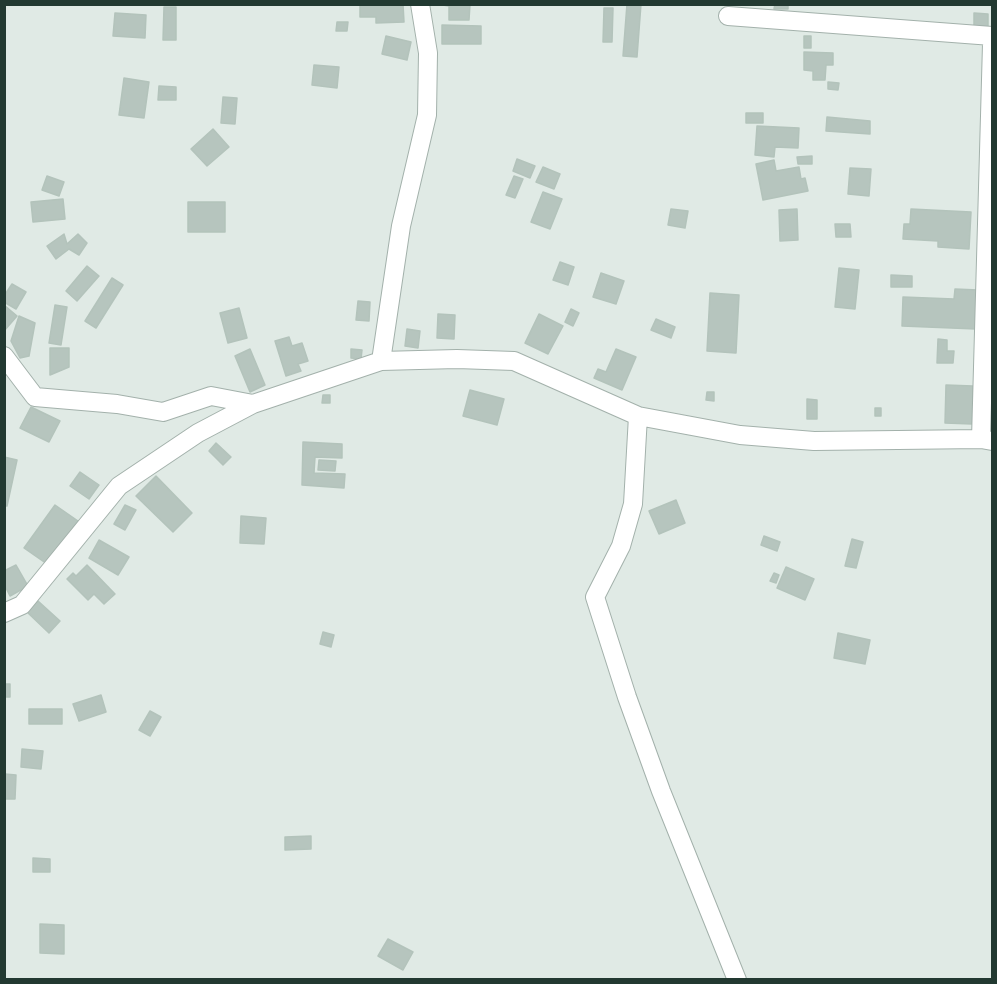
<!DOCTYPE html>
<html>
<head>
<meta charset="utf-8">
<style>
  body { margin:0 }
  #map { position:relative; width:997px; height:984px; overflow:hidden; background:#e0eae5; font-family:Arial,sans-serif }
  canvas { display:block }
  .frame { position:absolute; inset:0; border:6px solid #223931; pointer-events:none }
</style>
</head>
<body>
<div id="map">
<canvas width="997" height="984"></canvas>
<div class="frame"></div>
</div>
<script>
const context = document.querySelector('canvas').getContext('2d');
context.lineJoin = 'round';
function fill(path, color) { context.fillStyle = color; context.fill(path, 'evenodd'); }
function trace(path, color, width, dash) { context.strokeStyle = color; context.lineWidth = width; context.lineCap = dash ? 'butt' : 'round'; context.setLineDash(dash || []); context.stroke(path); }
const building = new Path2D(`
  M360,4H403L404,22L376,23V17H360Z
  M436,4H470L469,20H449V6Z
  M627,4H641L637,57L623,56Z
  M775,4H788V9H774Z
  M164,7H176V40H163Z
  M604,8H613L612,42H603Z
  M115,13L146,15L145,38L113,36Z
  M974,13L988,14V27L974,26Z
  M337,22H348L347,31H336Z
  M442,25L481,26V44H442Z
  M386,36L411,42L407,60L382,54Z
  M804,36H811V48H804Z
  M804,52L833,53V65H826L825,80H813V71L804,70Z
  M314,65L339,67L337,88L312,85Z
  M124,78L149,82L144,118L119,115Z
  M828,82L839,83L838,90L828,89Z
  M159,86L176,87V100H158Z
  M223,97L237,98L235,124L221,123Z
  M746,113H763V123H746Z
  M827,117L870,121V134L826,131Z
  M757,126L799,128L798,148L775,147L774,157L755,155Z
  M213,129L229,147L207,166L191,149Z
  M812,156V164H798L797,157Z
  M517,159L535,166L530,178L513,171Z
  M774,160L776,171L799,167L801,179L805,178L808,191L763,200L756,164Z
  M543,167L560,174L554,189L536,182Z
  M850,168L871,169L869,196L848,194Z
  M47,176L64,182L59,196L42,190Z
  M514,176L523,179L515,198L506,195Z
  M543,192L562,199L550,229L531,222Z
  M63,199L65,219L33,222L31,202Z
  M188,202H225V232H188Z
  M671,209L688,211L685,228L668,225Z
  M797,209L798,240L780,241L779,210Z
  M911,209L971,212L969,249L938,247V241L903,239L904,224H910Z
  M835,224H850L851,237H836Z
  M64,234L67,244L78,234L87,243L79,255L69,249L56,259L47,246Z
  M560,262L574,267L568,285L553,280Z
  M87,266L99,276L77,301L66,291Z
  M839,268L859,270L855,309L835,307Z
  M601,273L624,281L616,304L593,297Z
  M891,275L912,276V287H891Z
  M112,278L123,285L96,328L85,321Z
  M12,284L26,292L16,309L4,302V296Z
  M955,289L978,290L976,329L902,326L903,297L954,299Z
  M710,293L739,295L736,353L707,351Z
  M358,301L370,302L369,321L356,320Z
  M4,305L17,316L4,331Z
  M55,305L67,307L61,345L49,343Z
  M239,308L247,338L228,343L220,313Z
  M571,309L579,313L573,326L565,322Z
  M438,314L455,315L454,339L437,338Z
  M539,314L563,326L548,354L525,343Z
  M19,316L35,323L29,356L20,358L11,341Z
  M656,319L675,327L671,338L651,330Z
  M407,329L420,331L418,348L405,346Z
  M289,337L292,346L302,343L308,361L298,364L301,371L286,376L275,341Z
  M938,339L947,340V351H954L953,363H937Z
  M50,348H69V367L50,375Z
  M250,349L265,385L250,392L235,356Z
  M351,349L362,350L361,359L351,358Z
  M616,349L636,357L622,390L594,378L598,369L606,372Z
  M946,385L973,386L972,424L945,423Z
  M470,390L504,399L497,425L463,416Z
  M707,392H714V401L706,400Z
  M323,395H330V403H322Z
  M807,399L817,400V419H807Z
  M31,407L60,421L49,442L20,428Z
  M875,408H881V416H875Z
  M303,442L342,444V458L315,457L314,473L345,474L344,488L302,485Z
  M216,443L231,457L223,465L209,451Z
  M4,457L17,460L7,506H4Z
  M319,460L336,461L335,471L318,470Z
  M80,472L99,485L89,499L70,486Z
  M156,476L192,513L173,532L136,496Z
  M676,500L685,523L659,534L649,511Z
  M55,505L78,521L47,564L24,548Z
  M125,505L136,510L125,530L114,524Z
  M241,516L266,518L264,544L240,543Z
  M764,536L780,542L777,551L761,545Z
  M852,539L863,542L856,568L845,566Z
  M99,540L129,557L118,575L89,558Z
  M16,565L28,586L10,596L4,584V571Z
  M87,565L115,594L104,604L94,594L88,600L67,579L73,573L76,576Z
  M786,567L814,579L805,600L777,588Z
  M774,573L779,575L776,583L770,581Z
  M38,601L60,621L49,633L27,612Z
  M323,632L334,635L331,647L320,644Z
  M838,633L870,640L865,664L834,658Z
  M4,684H10V697H4Z
  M101,695L106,712L79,721L73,704Z
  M29,709H62V724H29Z
  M150,711L161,717L150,736L139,730Z
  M22,749L43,751L41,769L21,767Z
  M5,774L16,775L15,799H4Z
  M311,836V849L285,850V837Z
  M33,858L50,859V872H33Z
  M40,924L64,925V954L40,953Z
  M388,939L413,952L403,970L378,956Z`);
fill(building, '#b6c5be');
trace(building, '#b3c3bb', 1.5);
const minor = new Path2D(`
  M728,16L992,36
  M4,356L35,397L117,404L163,412L211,396L253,404
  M381,361L401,226L427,115L428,53L420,4
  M638,416L633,504L621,546L595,597L627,697L661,791L737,980
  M981,439L992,44
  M4,613L22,605L119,486L198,433L253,404L381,361L457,359L514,361L638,416L740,435L814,441L981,439L992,441`);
trace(minor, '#a3b1ab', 20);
trace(minor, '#fff', 18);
</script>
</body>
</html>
